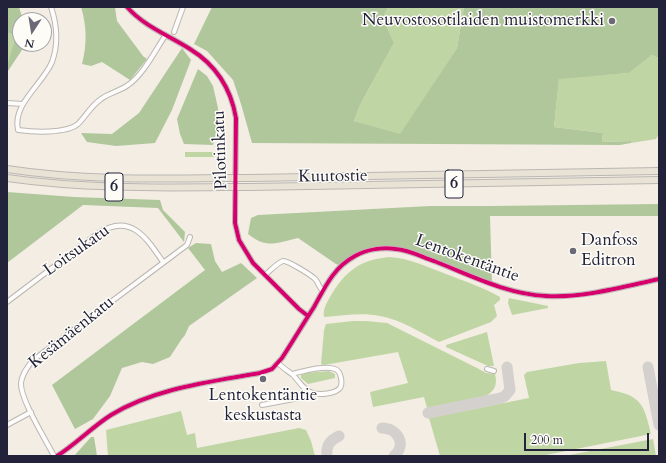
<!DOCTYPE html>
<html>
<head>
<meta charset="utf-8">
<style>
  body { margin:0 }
  #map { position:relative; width:666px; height:463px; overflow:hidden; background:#f3ede4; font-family:Cardo,serif }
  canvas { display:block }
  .frame { position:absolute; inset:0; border:8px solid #22223b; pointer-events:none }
  .north { position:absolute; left:12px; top:12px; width:40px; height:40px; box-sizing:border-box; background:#fdfcf7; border:1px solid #a5a5ac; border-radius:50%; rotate:192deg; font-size:11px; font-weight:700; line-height:16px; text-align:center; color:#22223b }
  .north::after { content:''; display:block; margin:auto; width:14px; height:18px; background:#6b6976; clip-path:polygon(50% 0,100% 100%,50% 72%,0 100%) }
  .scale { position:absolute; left:524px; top:433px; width:125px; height:18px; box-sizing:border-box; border:2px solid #22223b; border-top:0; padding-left:5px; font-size:12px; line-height:14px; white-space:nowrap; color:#22223b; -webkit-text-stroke:3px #fdfcf7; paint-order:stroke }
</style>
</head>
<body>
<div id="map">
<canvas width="666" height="463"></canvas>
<div class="frame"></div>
<div class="north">N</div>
<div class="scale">200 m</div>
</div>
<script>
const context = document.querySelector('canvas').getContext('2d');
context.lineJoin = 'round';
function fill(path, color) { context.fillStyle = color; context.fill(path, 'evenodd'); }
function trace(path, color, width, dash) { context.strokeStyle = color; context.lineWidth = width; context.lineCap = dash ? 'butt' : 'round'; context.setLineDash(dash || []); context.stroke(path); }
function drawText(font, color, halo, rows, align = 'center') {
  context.font = font + ' Cardo,serif'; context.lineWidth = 3; context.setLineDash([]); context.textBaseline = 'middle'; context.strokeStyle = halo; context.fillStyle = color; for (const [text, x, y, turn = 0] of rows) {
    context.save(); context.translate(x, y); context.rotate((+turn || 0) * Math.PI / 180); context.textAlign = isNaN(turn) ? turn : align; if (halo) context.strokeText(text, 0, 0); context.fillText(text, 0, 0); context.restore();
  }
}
fill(new Path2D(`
  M388,7H464L457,48L400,135L354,121L360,105L394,43L383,18Z
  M7,33L16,35L9,63L7,62Z
  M652,55L659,58V134L656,139L631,143V141L602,142L603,133L554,127L559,78L629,73Z
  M185,152H214V157H185Z
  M389,257C409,258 427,267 446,274C464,281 483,287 500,297V300L494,305L497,316L491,322L439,342C420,332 401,320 380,316C362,312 342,316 324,317C323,309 326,304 330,297C345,271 360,260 389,257Z
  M509,298L548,306V308L512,315L508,303Z
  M353,321H366L387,323L477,368L486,373L495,374C498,385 494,393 483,397L427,408L424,397L373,407L370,392L408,383L398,352L324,365L321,364L324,330L326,324Z
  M487,332L494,366H488L446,347V345Z
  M606,361L611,390C642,396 644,405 651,434L541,456H440L429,418L529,398L524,375L527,372L579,363Z
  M329,371L335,374V378L308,384L301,378V375L304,373Z
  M181,411L187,435L195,433L197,448L299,428L306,430L311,441L315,456H108L106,430Z
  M653,439L656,456H564Z`), '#c0d5a4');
fill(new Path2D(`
  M7,7H19L23,20H20V44H26L8,71L7,67L16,35L7,33Z
  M81,7H115L117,21L143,56L147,59L130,80L102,62L91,66L82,64C87,45 87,26 81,7Z
  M212,7H388L383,18L394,43L360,105L354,121L400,134L457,48L464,7H659V58L652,55L629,73L559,79L554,127L603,133L602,142L631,141V143L620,145L252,143L241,104L233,80L207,51L194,44Z
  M182,48L191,60L172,110L155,143L116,146L87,142L81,133L112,134L139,113Z
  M198,69L207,76L213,86L218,108L219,123L213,145L184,144L180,134L177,119Z
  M7,192L74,197L160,200L163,210L185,232L184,242L158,208L83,205L7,263Z
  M659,204V216H490L492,284L405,251L385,248L363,252L341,266L336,264L298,238C276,243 267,249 248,234L251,218L258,215L430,206H490Z
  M196,243L211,244L215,261L222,272L241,263L257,278L189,326L185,335L181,340L170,357L153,364L142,362L122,368L110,396L93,419L75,429L52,385L205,270L188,248Z
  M91,437H94L97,456H74Z`), '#b0c79c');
trace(new Path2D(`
  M648,367L659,425
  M428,413L501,398L505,396L510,390L507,367
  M382,428C398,428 407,445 394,456
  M327,456C326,446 329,441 339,436`), '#d4d0cd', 11);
const minor = new Path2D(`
  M51,7C57,25 59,43 52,62C43,84 12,104 18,130C33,132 66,134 78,124C86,116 91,106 101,99C109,93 120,91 128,85C143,75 155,51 165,36
  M127,7C145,27 168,35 190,49C216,65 231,89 236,118L235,223L239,240L253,263L299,309L308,316
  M174,32L183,7
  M7,103L23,104
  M265,275C270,271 277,263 283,261C287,260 313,276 316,280C319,284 319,288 323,291
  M7,302L97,234C130,212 146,237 163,262
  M278,363C283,368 288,371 293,375C299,381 304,391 313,393C320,395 335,394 340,388C343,383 341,371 335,369C324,365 304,371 292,374
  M487,369L494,371
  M262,405L299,398L303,396L307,391
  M7,425L31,412
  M54,456C46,440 20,399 21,383C22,374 27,368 32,361L187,245L190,237
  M57,456C76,444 92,427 111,415C155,388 210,382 260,373L272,369L282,358C293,341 303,324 314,307C325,287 334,267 355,256C367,249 383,247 396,249C409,250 422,257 434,261C470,275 506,294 546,296C583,298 622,287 659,279`);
const highway = new Path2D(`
  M7,169C78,180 150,179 221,178
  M7,178C78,188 150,188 222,187
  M250,178L659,171
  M250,187L659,180`);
trace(minor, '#bab7b3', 6);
trace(highway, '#bab7b3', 8);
trace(minor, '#fdfcfb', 4);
trace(highway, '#e9e3d6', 6);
const highwayBridge = new Path2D(`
  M221,178H250
  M222,187H250`);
trace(highwayBridge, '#bab7b3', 8, []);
trace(highwayBridge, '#e9e3d6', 6);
trace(new Path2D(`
  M127,7C145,27 168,35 190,49C216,65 231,89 236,118L235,223L239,240L253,263L299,309L308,316
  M57,456C76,444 92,427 111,415C155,388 210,382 260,373L272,369L282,358C293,341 303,324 314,307C325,287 334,267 355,256C367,249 383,247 396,249C409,250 422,257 434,261C470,275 506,294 546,296C583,298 622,287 659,279`), '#d6006c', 4);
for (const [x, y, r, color] of [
  [612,21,4,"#6b6976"],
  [573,251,4,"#6b6976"],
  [263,379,4,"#6b6976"]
]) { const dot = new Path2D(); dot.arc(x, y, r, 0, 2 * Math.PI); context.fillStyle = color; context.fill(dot); trace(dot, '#fdfcf7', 1.5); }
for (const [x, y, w] of [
  [454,184,18],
  [114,187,18]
]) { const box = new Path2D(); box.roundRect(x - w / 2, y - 14, w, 28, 3); context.fillStyle = '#fdfcf7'; context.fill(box); trace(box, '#22223b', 1); }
drawText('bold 16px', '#22223b', null, [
  ["6",454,184],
  ["6",114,187]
]);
drawText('17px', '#22223b', '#fdfcf7', [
  ["Neuvostosotilaiden muistomerkki",604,21],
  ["Danfoss",581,241,"left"],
  ["Editron",581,261,"left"],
  ["Lentokentäntie",263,396,"center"],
  ["keskustasta",263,416,"center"]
], 'right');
drawText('17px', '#22223b', '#fdfcf7', [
  ["Pilotinkatu",221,150,-92],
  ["Kuutostie",333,177,-1],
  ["Loitsukatu",77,251,-35],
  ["Lentokentäntie",467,259,20],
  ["Kesämäenkatu",72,333,-39]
]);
</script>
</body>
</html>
